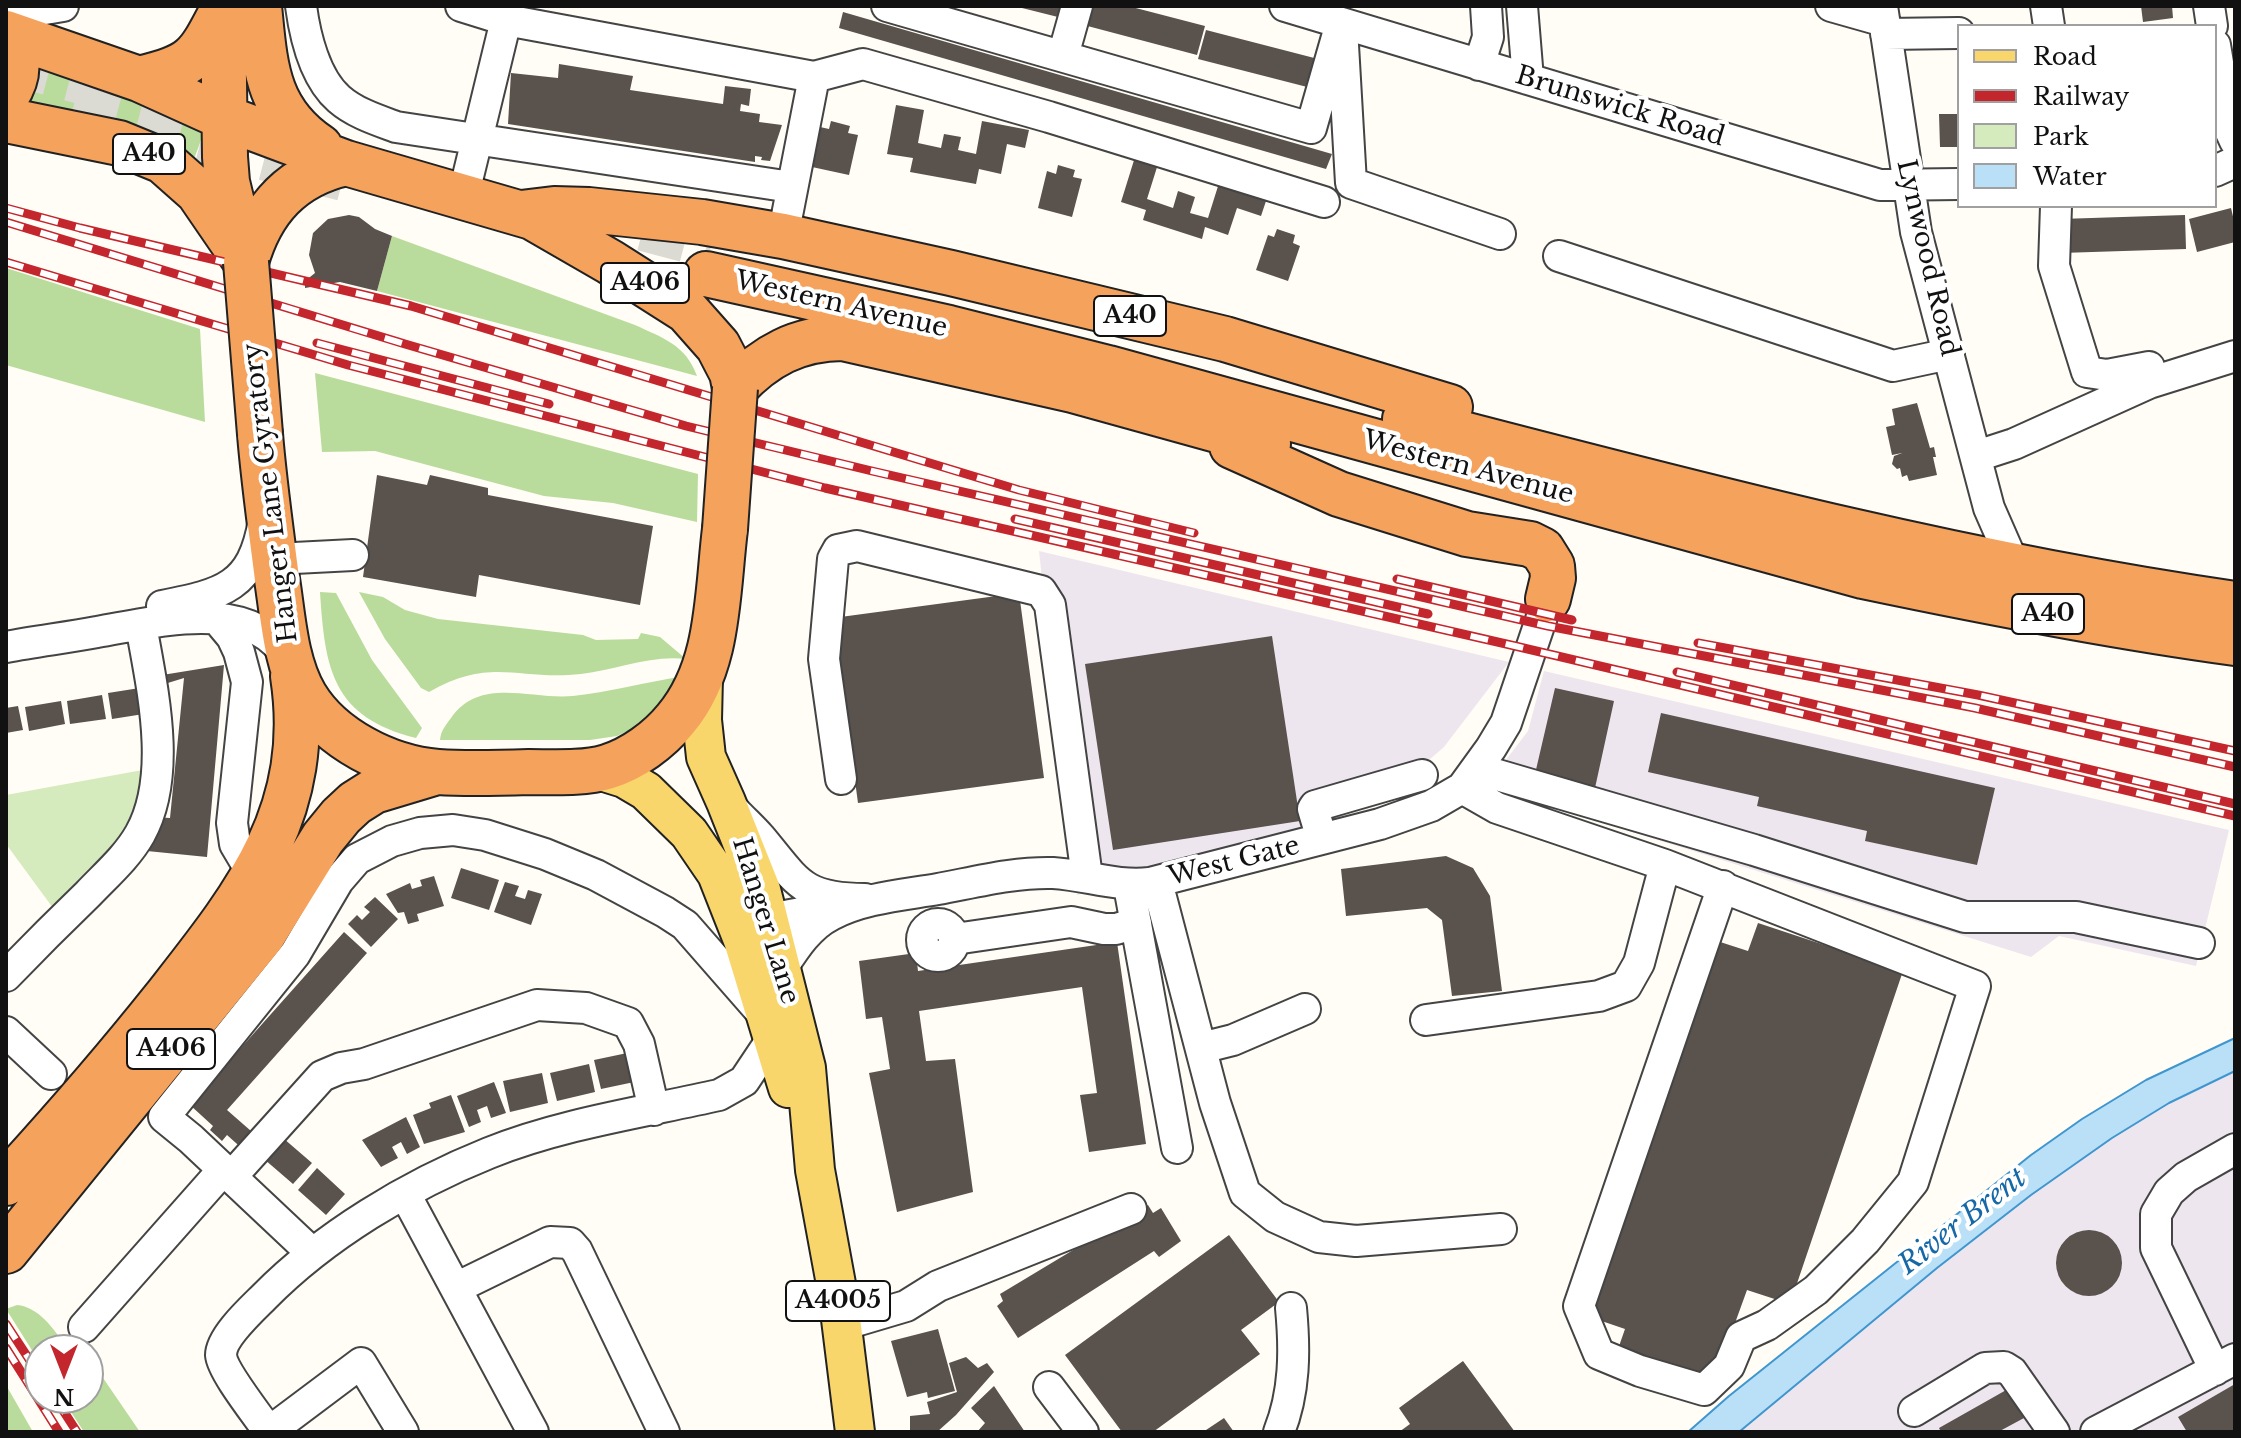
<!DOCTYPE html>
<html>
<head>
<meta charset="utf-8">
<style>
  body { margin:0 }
  #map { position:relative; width:2241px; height:1438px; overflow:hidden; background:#fffdf5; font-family:"Libre Baskerville",serif }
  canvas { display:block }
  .frame { position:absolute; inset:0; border:8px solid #111; pointer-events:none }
  .legend { position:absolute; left:1957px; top:24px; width:260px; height:184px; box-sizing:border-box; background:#fff; border:2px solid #a0a0a0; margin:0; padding:10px 14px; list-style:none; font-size:24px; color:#111 }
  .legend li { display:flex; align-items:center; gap:16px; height:40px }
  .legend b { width:40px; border:2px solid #a0a0a0 }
  .north { position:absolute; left:24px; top:1334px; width:80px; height:80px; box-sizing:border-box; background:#fff; border:2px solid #a0a0a0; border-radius:50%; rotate:180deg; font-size:22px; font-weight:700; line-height:32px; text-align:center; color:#111 }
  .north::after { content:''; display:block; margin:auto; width:28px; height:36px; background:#c4262e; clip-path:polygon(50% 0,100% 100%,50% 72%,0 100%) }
</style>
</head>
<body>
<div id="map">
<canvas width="2241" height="1438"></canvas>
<div class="frame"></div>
<ul class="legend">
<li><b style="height:10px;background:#f9d66b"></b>Road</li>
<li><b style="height:10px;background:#c4262e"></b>Railway</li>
<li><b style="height:22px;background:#d5ebbd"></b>Park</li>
<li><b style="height:22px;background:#b9e0f7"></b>Water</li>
</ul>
<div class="north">N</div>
</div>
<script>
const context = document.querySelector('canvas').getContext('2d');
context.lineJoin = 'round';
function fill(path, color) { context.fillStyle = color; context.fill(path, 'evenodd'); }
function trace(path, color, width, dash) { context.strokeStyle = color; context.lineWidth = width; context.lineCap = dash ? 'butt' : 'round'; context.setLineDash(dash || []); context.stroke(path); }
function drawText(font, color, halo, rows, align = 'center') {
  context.font = font + ' "Libre Baskerville",serif'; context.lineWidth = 8; context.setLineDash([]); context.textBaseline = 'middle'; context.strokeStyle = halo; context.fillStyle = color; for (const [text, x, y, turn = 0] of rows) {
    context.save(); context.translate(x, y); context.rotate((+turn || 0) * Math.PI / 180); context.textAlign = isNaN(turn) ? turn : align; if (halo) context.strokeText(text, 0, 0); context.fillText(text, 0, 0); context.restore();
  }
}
fill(new Path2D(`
  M1039,551L1509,662L1444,747L1386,797L1319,822L1077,895Z
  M1544,671L2229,830L2196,966L2059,936L2031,957L1486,786L1528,731Z
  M2235,1064V1432H1738L1808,1370L2063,1164Z`), '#eee6ef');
fill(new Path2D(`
  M148,769L141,811L121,847L53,908L6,844V795Z`), '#d5ebbd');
fill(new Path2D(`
  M31,56L206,127L194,159L164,138L19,103Z
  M392,236L635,325C663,338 686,345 697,376L377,291Z
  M6,268L200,329L205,422L6,365Z
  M315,373L698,474L697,522L613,503L544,496L375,451L322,452Z
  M320,592L336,593L372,660L422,728L416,738C332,717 325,669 320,592Z
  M359,592L383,597L405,610L438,619L583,635L596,640L638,639L641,633L660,637L686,659C650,655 616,670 581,674C518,681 492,656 429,692L421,688L385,639Z
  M678,677L657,712L638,726L617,736L590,740H440C441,730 446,725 451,718C480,676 531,700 573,696C609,692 643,683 678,677Z
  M17,1305C38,1307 54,1328 65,1346L80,1344L84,1350H40V1363L6,1309Z
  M88,1356L140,1432H84L62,1398H88Z
  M6,1385L33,1432H6Z`), '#b9dc9c');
const water = new Path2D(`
  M2235,1038V1071L2169,1103L2112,1138L2031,1195L1937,1268L1739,1432H1688L1729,1396L2031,1155L2082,1119L2146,1080Z`);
fill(water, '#b9e0f7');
trace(water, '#3f96cf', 2);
fill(new Path2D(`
  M1014,6H1065L1062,18Z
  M1084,6H1128L1205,26L1197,55L1080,24Z
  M2141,6H2172L2173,18L2143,22Z
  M843,12L1332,154L1326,169L839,28Z
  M1206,30L1322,60L1315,89L1198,59Z
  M559,64L633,76L630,90L723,104L725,86L751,89L749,106L741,104L740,111L760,114L759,122L782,125L770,161L761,160L762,157L755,156V162L508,124L511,73L558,78Z
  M896,105L924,110L918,143L941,148L944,134L961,137L958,150L976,154L982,121L1029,130L1025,148L1007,144L1001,174L979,169L976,184L910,172L913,158L887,154Z
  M1939,114H1959V147H1940Z
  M831,121L850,126L848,133L858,135L849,175L812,167L820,127L829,129Z
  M1135,157L1158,164L1147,199L1173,208L1178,191L1195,197L1190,213L1208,218L1219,183L1267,198L1261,216L1237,208L1228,235L1205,227L1202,239L1143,220L1146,210L1121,202Z
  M1058,165L1075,170L1073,177L1082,179L1072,217L1038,208L1047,171L1056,174Z
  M2231,208L2235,225V242L2197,252L2189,219Z
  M349,215L359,217L375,229L392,236L377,291L340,282L305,288V281L315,273L309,255L313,233L328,219Z
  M2185,215L2186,249L2061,253L2060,219Z
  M1277,229L1295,235L1293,243L1300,246L1288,281L1256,270L1268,235L1274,237Z
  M1917,403L1930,448L1934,447L1936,457H1933L1937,475L1909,481L1907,475L1902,477L1900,468L1897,469L1892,464L1894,456L1902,453L1892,455L1886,427L1895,425L1892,409Z
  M377,475L427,485L430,475L488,488V495L653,526L640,605L479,575L476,597L363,577Z
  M1019,593L1044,778L858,803L833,618Z
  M1272,636L1300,821L1113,850L1085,664Z
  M224,665L207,857L147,851L152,817L170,818L184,678L158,686L156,676Z
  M146,687L150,713L112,719L108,693Z
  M1555,688L1614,701L1595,788L1535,774Z
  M102,695L106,719L70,724L67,701Z
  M61,701L65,724L29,731L25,707Z
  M18,706L23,730L6,733V708Z
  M1661,713L1995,788L1977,865L1865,841L1867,831L1757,806L1759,797L1648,772Z
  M1446,856L1473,868L1490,896L1502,991L1452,996L1442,920L1427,908L1346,916L1341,869Z
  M461,868L499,880L489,910L451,898Z
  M434,876L444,906L417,914L419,921L408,924L404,912L398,913L386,894L410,883L412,889L422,886L420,880Z
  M505,882L519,886L515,896L525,899L528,890L542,894L531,925L494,912Z
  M375,897L398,919L371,947L348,924L357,915L362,920L370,912L364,907Z
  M1758,923L1903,971L1790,1304L1747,1290L1718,1370L1708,1377L1618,1349L1625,1329L1587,1316L1714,940L1748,951Z
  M344,932L367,953L227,1110L259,1138L246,1152L227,1135L222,1141L210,1130L213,1126L190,1105Z
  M1117,942L1146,1144L1089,1152L1080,1095L1097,1093L1082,987L919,1011L926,1061L955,1059L973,1192L897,1212L869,1073L890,1069L882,1017L866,1019L859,961L916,953L918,971Z
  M632,1052L639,1081L601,1089L594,1060Z
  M589,1064L595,1092L557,1101L550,1073Z
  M542,1073L548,1103L510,1112L503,1081Z
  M494,1082L506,1113L491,1118L487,1106L477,1110L481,1122L469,1127L457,1096Z
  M451,1095L465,1132L424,1144L413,1115L431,1108L429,1103Z
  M406,1117L420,1147L407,1154L401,1142L392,1147L398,1158L381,1167L362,1140Z
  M283,1138L312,1163L293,1184L264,1159Z
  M317,1168L345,1194L326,1215L298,1190Z
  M1148,1205L1153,1213L1161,1208L1181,1241L1159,1257L1154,1251L1018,1338L997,1306L1003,1301L1000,1294Z
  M2056 1263a33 33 0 1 1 66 0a33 33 0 1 1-66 0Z
  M1229,1235L1279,1302L1241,1330L1260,1354L1153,1432H1122L1065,1355Z
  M938,1329L955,1391L928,1398L927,1392L907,1397L891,1341Z
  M966,1357L978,1368L987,1363L994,1372L956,1415L937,1432H910V1416L930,1414L927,1402L957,1392L949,1363Z
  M1463,1361L1515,1432H1399L1410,1424L1399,1408Z
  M2235,1384V1432H2187L2178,1417Z
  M994,1386L1025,1432H977L985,1423L971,1408Z
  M2008,1389L2024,1418L1998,1432H1941L1939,1428Z
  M1224,1418L1234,1432H1203Z`), '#5a524d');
trace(new Path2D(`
  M6,62L127,94
  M73,108L343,179
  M643,229L711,247`), '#dbdad3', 44, [44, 22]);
const minor = new Path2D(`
  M301,6C305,36 315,78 339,99C355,113 377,120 396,127L791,187
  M461,6L506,20
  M887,6L1311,128L1341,23
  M1285,6L1880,185L1959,184
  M1522,6L1528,79
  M1831,6L1884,21
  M1882,6L1916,232L1989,508L2014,565
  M2046,6L2049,26
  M2209,6L2212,26
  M6,8L27,12L63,6
  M1886,34L1959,33
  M1343,45L1351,183L1500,234
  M2215,45L2229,128L2235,141
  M1063,56L1077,6
  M1479,65L1488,37L1486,6
  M2215,171L2235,162
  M463,197L506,20L814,77L863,64L1049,117L1324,202
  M2056,206L2054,266L2087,372L2107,375L2149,367
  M783,236L814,77
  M1559,256L1893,366L1949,354
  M1977,456L2014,444L2149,383L2235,356
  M275,559L353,555
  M162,606C222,594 253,588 264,520
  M217,619L232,637L239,652L247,682L232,823L235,844L254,876
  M6,647C36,641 66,638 97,632C157,622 252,595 289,660
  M1477,769L1754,850L1965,917H2076L2199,943
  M841,779L824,659L833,559L838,550L857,546L1041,591L1050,605L1087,877
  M733,809C742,819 752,828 760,837C797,881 801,899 865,899
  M1322,839L1313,809L1315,806L1422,775
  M1665,865L1975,986L1913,1182L1865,1241L1816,1290L1767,1325L1741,1337L1729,1366L1704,1390L1640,1371L1599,1354L1579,1306L1723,886
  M1157,882L1215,1103L1245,1193L1275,1217L1319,1237L1356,1241L1501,1229
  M1129,886L1177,1148
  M747,923L812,911L832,914
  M922 940a16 16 0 1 1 32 0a16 16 0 1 1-32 0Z
  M955,939L1071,922L1104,929H1116L1136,923
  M782,968C795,948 809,926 831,915C863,898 903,895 938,889C976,882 1014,872 1053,873C1086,875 1117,887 1150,883L1380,824L1431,806L1462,788L1491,748L1506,723L1548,599
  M6,976C33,948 60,921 88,894C106,875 127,857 140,834C173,775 152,688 141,625
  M1426,1020L1599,996L1626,986L1639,963L1665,865L1497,808L1462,788
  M6,1032L51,1074
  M1201,1048L1233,1040L1305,1009
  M231,1177L322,1076L341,1068L364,1064L537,1005L586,1008L628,1023L639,1044L654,1110
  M405,1194L533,1432
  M311,1252L191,1139L164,1117L295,954L338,881L357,859L392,841L420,833L453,830L485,835L545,854L596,875L665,912L685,925L762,1013
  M456,1288L550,1242L570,1243L577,1251L664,1432
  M842,1325L906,1306L938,1286L1131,1209
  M84,1327L223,1170
  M2215,1370L2156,1248V1214L2169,1192L2186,1177L2235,1149
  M1049,1387L1083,1432
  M1914,1411L1985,1368L2004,1367L2012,1372L2054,1432
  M403,1432L361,1363L269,1432C259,1417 222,1371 221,1355C221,1337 252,1309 264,1297C324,1236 409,1185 489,1153C561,1124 643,1112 719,1095L744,1081L772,1039
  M1279,1432C1295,1392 1295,1350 1291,1308
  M2096,1432L2235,1359`);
const major = new Path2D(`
  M703,677L702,720L706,757L726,802L761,890L806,1068L815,1170L838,1295L855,1432
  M595,769L624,778L646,791L689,833L717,874L743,940L788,1088`);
const highway = new Path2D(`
  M223,6L225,157L227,182L240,236
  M259,6C265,65 266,111 320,147
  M6,33L139,79L223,117L346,163L532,217L610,262L687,311L718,346L732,373L735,388
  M6,41C21,60 19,77 6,97
  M139,79C195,65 197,59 223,9
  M6,120L119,143L163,161L198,192L246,262
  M521,213L554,209L589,210L702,222L783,236L951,273L1225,339L1450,407
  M246,262C261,209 292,175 346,163
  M706,274L949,328L1108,368L1863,576C1987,602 2110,626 2235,643
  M735,388C765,356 798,338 843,338L1073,390L1268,444
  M1405,419C1679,490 1954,564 2235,604
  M260,434C264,483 271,531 277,579C283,617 285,662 305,696C331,739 388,768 438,772C468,774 499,773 529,772C554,772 583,774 607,767C633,759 659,740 676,719C720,667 717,593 725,529
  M1232,446L1339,494L1467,534L1530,544L1542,550L1552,566L1553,578L1548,599
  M6,1183C61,1123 114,1062 165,998C244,897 314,813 293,676
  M6,1251L263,935L323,838L341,816L355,803L374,791L437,772`);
trace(minor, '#444', 34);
trace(major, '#222', 42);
trace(highway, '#222', 48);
trace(minor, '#fff', 30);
trace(major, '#f9d66b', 38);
trace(highway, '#f5a25d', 44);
const rail = new Path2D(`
  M6,208L80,228L411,306L1019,490L1194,533
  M6,222L405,344L686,426L872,471L1548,626L1975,708L2235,767
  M6,262L348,365L825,488L1515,646L2235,816
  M317,343L549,404
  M1015,519L1428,614
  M1397,579L1572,620
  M1698,643L1978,695L2235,751
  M1677,672L2235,804
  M6,1324L40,1376
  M6,1348L59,1432
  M55,1398L77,1432`);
trace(rail, '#c4262e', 9);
trace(rail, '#fff', 6, [18]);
const highwayBridge = new Path2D(`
  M246,262L260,434
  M725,529L735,388`);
trace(highwayBridge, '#222', 48, []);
trace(highwayBridge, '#f5a25d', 44);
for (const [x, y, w] of [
  [149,154,72],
  [645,283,88],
  [1130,316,72],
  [2048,614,72],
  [171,1049,88],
  [838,1301,104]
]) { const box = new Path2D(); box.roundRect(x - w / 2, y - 20, w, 40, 6); context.fillStyle = '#fff'; context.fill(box); trace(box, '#111', 2); }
drawText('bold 24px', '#111', null, [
  ["A40",149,154],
  ["A406",645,283],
  ["A40",1130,316],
  ["A40",2048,614],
  ["A406",171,1049],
  ["A4005",838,1301]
]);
drawText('26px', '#111', '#fff', [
  ["Brunswick Road",1620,107,17],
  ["Lynwood Road",1927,258,77],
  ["Western Avenue",841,305,13],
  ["Western Avenue",1468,468,15],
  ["Hanger Lane Gyratory",271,493,-97],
  ["West Gate",1234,862,-14],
  ["Hanger Lane",765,921,73]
]);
drawText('italic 28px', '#1768a6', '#fff', [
  ["River Brent",1963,1222,-38]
]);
</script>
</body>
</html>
